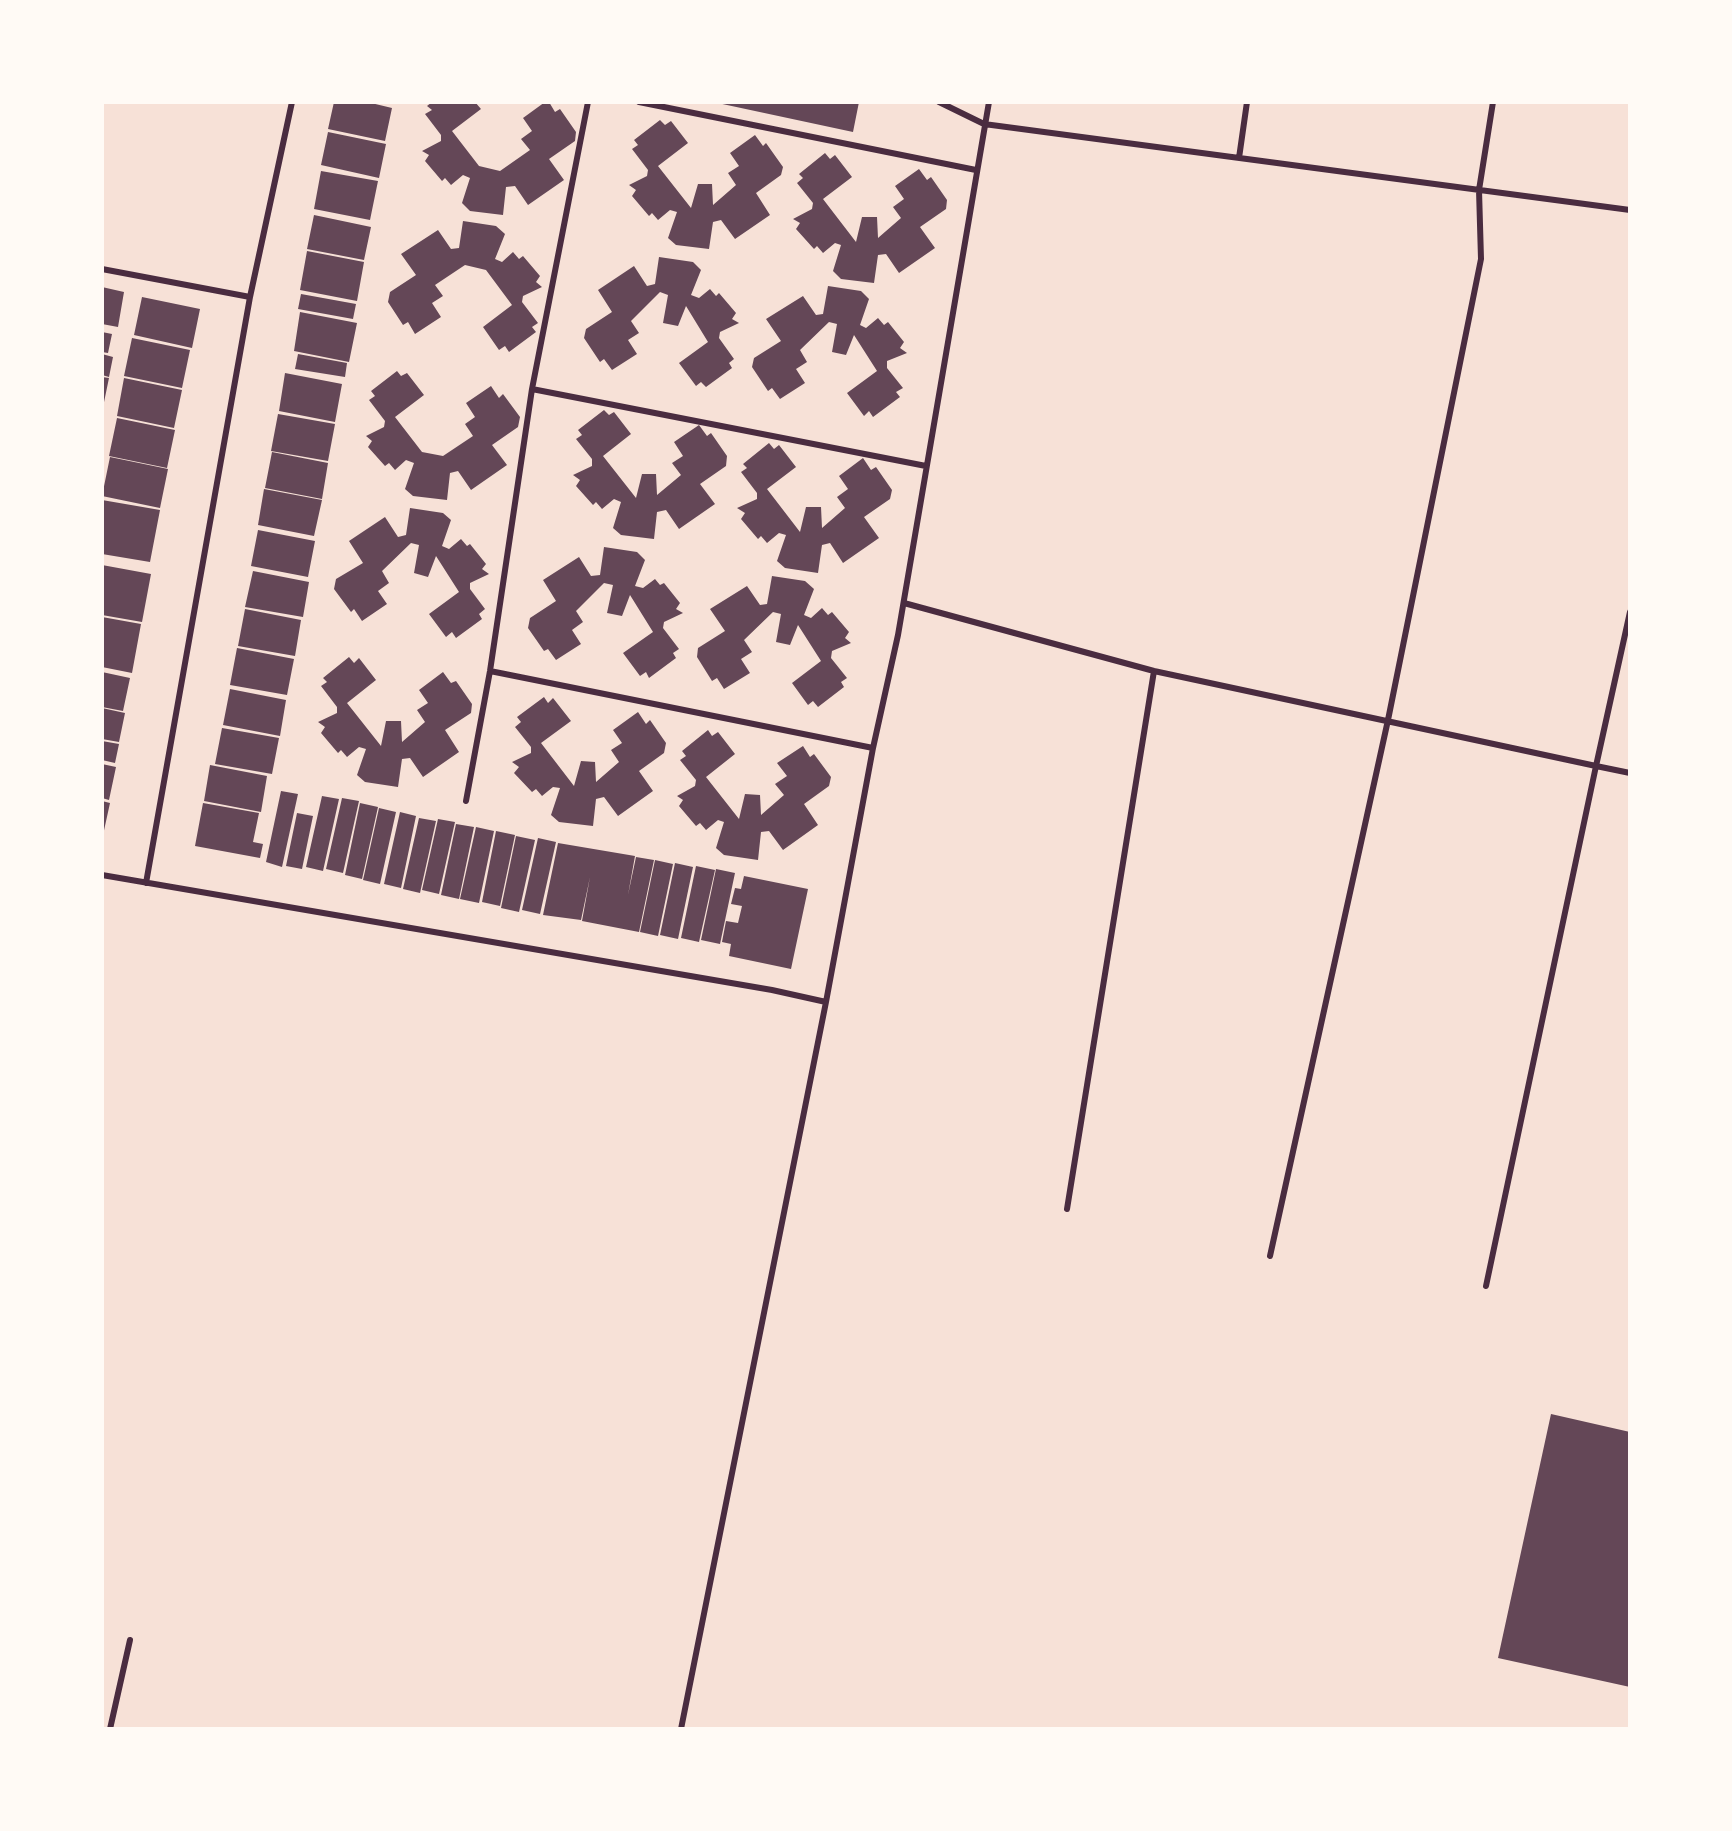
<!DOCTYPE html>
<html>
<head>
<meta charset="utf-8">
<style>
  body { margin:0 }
  #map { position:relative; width:1732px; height:1831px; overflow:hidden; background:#f7e1d7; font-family:"IBM Plex Sans",sans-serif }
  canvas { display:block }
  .frame { position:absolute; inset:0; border:104px solid #fffaf5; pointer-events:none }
</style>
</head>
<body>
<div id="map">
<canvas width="1732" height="1831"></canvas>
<div class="frame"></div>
</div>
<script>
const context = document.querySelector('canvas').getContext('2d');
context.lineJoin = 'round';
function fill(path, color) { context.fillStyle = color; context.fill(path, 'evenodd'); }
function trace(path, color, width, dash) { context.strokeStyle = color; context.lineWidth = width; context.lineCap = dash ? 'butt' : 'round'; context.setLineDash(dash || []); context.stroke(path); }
fill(new Path2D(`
  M334,102H367L392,108L385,141L328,129Z
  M432,102H475L481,109L452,131L479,166L500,171L530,150L521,139L532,131L523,118L545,102H549L555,112L560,109L576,132L575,141L549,159L564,180L528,205L515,186L506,187L503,215L470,211L462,203L470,178L463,175L451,185L445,178L442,181L425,161L429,155L422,151L441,141V135L425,114L432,110L427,106Z
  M713,102H859L853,132Z
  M660,120L665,125L671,121L688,143L658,166L691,208L698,184H712L713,205L736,185L728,173L739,166L730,153L755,135L763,146L766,143L783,167L781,175L756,193L770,215L735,239L721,220L713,222L709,249L676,245L668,238L677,212L670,210L658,220L652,213L649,216L632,196L636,190L629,185L647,176L648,170L632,149L638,145L634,140Z
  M328,132L386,144L379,178L321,165Z
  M825,153L830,159L835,155L852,177L823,199L856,242L862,217H877L878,238L901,218L893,207L904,199L895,186L919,169L927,180L931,177L947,200L946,209L920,227L935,248L899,273L886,254L878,255L874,283L841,279L833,271L841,245L835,243L823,253L817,246L814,249L796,229L800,223L793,219L812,209L813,203L797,183L803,178L799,174Z
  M321,171L378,181L370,220L314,209Z
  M314,215L371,227L364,260L307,249Z
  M463,221L496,226L505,234L495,259L502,262L513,252L519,259L523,256L540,276L536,282L542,287L523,296L522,302L538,323L532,327L536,332L509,352L505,346L499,350L483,327L512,305L486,270L465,265L435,285L443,296L432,303L441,317L415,334L408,322L403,325L388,302L390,292L416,275L401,254L438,230L451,249L459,248Z
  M307,251L364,262L357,301L300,290Z
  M659,257L693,262L701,270L691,295L699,298L710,289L716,296L719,293L736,313L732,319L739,323L720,332L719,338L734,359L729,363L732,368L706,387L701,382L696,386L679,363L708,342L686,306L678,326L663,323L668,295L660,292L631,321L639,333L628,340L637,354L612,370L604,359L600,362L584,338L586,329L612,312L598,290L634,266L647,286L655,284Z
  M828,286L861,291L869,299L860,325L866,328L878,318L884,325L888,322L904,342L900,348L907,353L887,361V368L903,388L896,392L900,397L873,417L869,411L864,416L847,393L877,371L854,335L846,355L832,352L837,324L829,322L800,350L807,362L796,369L805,383L780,399L772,388L768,391L752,367L754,358L781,341L766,319L803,296L816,315L823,314Z
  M102,287L124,292L118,327L102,324Z
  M301,294L356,304L353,319L298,309Z
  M142,297L200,309L192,348L134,335Z
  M300,312L357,323L349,362L294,351Z
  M102,332L112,334L108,353L102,352Z
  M132,338L190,350L182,388L124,376Z
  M102,354L113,357L109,377L102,375Z
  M298,354L347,363L345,377L295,369Z
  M397,371L401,376L407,373L424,395L395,417L422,452L443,456L473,436L465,424L475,417L466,403L491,386L499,398L503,394L520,417L518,427L492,445L507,465L471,490L458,471L450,473L447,500L413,496L405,489L414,463L406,460L395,470L389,463L385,466L368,447L372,441L366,436L384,427L385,421L369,400L375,396L371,391Z
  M285,373L342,384L335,422L279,411Z
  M102,377L109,378L103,407H102Z
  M124,378L182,390L174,428L117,416Z
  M604,410L609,415L614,412L631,434L603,456L636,498L642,474H656L657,495L681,475L672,463L683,456L674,442L699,425L707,436L711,433L727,456L726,466L700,484L715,504L679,529L666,510L657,512L654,539L621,535L613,528L621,502L614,499L602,509L596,502L593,505L576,486L580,480L573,475L592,466V459L576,439L582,435L578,430Z
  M278,414L335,424L328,461L271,451Z
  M117,418L175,430L167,468L109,456Z
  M769,443L774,449L779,445L796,467L767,489L800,532L806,507H821L822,528L845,508L837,497L848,489L839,476L863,458L871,470L876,467L892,490L890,499L864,517L879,538L843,563L830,543L822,545L818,573L785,568L777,561L786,535L779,533L767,543L761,536L758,539L741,519L745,513L737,508L757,499V493L741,472L747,468L743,464Z
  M272,452L328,463L322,499L265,488Z
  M110,457L168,469L160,508L102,496Z
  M264,489L322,500L314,536L258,525Z
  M102,500L160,510L150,562L102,554Z
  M410,508L443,513L451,520L442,546L449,549L461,539L467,546L470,544L486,564L482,569L489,574L470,583V589L485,609L479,614L482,619L456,638L452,632L446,637L429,614L459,592L436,556L428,577L414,573L419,545L411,543L382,571L389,583L378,591L387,604L362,621L354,609L351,612L334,589L336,579L363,563L349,541L385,517L398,537L406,535Z
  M258,530L315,541L308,577L251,566Z
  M604,547L637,552L645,560L635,586L643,588L655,579L660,585L664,583L680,603L676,609L683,613L664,622L663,628L679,649L673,653L676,658L649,678L646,672L640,676L623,653L653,632L630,595L622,616L607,613L613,585L604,583L576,611L583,622L572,630L581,644L556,660L548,649L544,651L528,628L530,618L556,601L543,580L579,557L591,576L600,575Z
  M102,565L151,574L142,622L102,615Z
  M253,571L309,582L303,617L245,607Z
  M772,576L805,581L814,589L804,615L811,618L822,608L828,615L832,612L849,632L845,638L851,643L832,651L831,658L847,678L841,682L844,687L818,707L813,701L808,705L792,683L821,661L798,625L790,645L776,642L781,614L773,612L744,640L752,652L741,659L750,673L724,689L717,678L712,681L697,657L698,648L725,631L710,609L747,586L760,605L767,604Z
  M245,609L301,620L295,656L238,646Z
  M102,617L141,624L132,673L102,667Z
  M237,648L294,659L287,695L230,685Z
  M349,657L354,663L359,658L376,680L347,703L381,746L386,721H401L402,742L425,722L417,710L428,703L419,690L443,672L451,683L456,681L472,704L471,713L445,730L459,752L423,777L410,758L402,759L398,787L365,782L357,775L366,749L359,747L347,757L341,750L338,753L321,733L325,727L318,722L337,713V707L321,686L327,682L323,678Z
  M102,672L130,678L123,711L102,707Z
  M230,689L286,700L280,736L223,725Z
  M544,697L548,703L553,698L571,721L541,743L574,786L581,761L595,762L596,782L619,762L611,750L622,743L613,730L638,712L646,724L650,720L666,743L664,753L639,771L653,791L618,816L604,797L596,799L593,826L559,822L551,815L560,788L553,787L542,796L536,789L532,792L514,773L519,767L512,762L531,753V747L515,727L521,722L517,717Z
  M102,708L125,713L119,742L102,739Z
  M222,728L279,738L272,774L215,764Z
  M708,730L712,736L718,732L735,754L706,777L739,819L745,794L760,795L761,815L784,795L775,784L787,776L777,763L803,746L810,757L814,754L831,777L829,786L804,804L818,825L783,850L769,831L761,832L758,860L724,855L716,848L724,822L718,820L706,830L700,823L696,826L679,806L683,800L677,796L695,786L696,780L680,760L686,756L682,751Z
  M102,741L119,744L115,763L102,760Z
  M102,764L116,767L109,800L102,798Z
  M210,765L267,776L261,812L204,801Z
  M281,791L298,794L282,867L266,862Z
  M322,796L339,799L323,871L306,867Z
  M342,798L359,801L343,873L326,869Z
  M102,801L110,803L103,835L102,834Z
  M203,803L259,813L253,842L263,844L260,858L195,846Z
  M360,803L378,807L362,879L345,875Z
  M379,808L396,812L380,884L363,880Z
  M400,812L416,816L401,888L384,884Z
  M297,813L313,816L302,869L286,866Z
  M419,818L436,821L420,893L403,889Z
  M438,819L455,822L439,894L422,890Z
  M456,824L474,827L459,899L441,895Z
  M476,827L494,831L479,903L460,899Z
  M496,831L515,835L500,906L482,902Z
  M516,836L535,840L519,912L501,908Z
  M538,838L556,842L540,914L522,910Z
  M558,843L635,856L628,895L636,857L654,860L639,932L582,921L590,877L581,920L543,915Z
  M655,860L673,864L658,936L640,932Z
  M675,863L693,867L678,939L660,935Z
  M696,866L715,870L699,942L681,938Z
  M716,869L735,873L720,944L701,940Z
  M744,876L808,889L791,969L729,956L731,944L722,942L726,921L738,923L742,906L731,904L735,888L741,889Z
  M1551,1414L1630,1432V1687L1498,1658Z`), '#644757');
trace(new Path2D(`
  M639,102L976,170
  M939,102L984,124L1630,210
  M1239,158L1247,102
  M102,269L250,297
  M532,389L926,466
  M904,603L1154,671L1596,766L1486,1286
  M1630,612L1596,766L1630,773
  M490,671L873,748
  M466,801L490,671L532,389L588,102
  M102,875L772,990L826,1002
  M146,883L250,297L292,102
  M1067,1209L1154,671
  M1270,1256L1388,720L1481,259L1479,190L1493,102
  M110,1729L130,1640
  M681,1729L826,1002L873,748L898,635L989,102`), '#4a2c40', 6);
</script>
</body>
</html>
